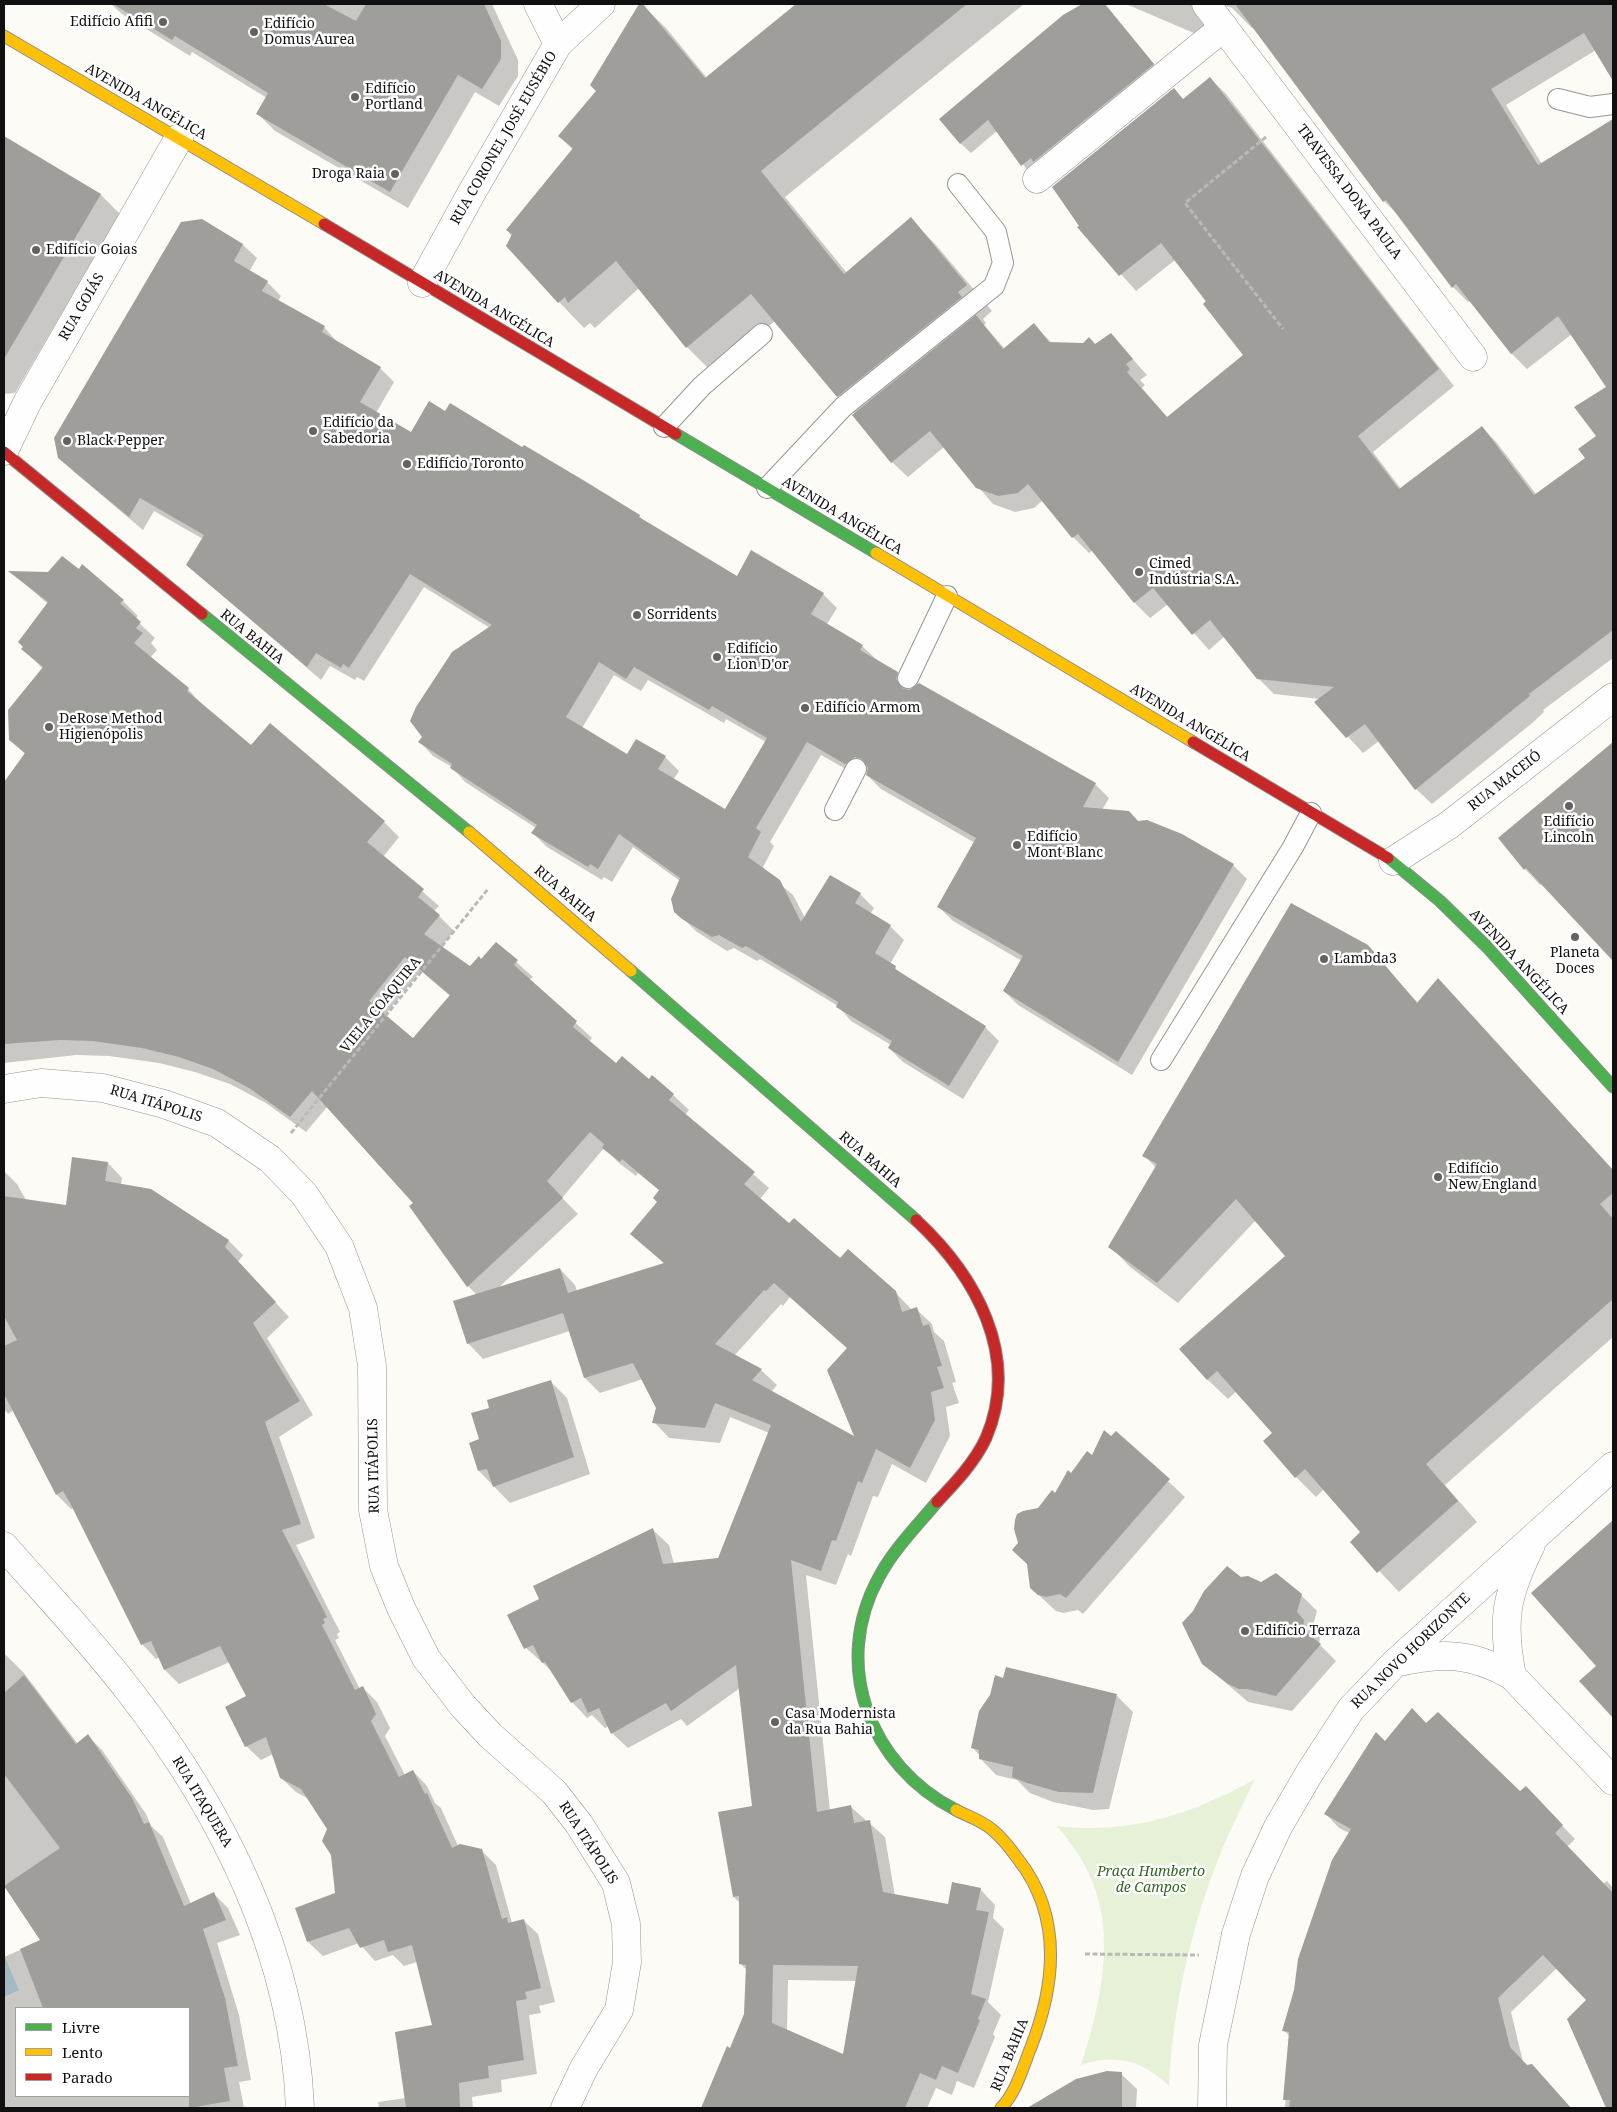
<!DOCTYPE html>
<html>
<head>
<meta charset="utf-8">
<style>
  body { margin:0 }
  #map { position:relative; width:1617px; height:2112px; overflow:hidden; background:#fcfbf6; font-family:"Noto Serif",serif }
  canvas { display:block }
  .frame { position:absolute; inset:0; border:5px solid #101010; pointer-events:none }
  .legend { position:absolute; left:15px; top:2007px; width:175px; height:90px; box-sizing:border-box; background:#fff; border:1px solid #9f9f9f; margin:0; padding:6px 9px; list-style:none; font-size:15px; color:#101010 }
  .legend li { display:flex; align-items:center; gap:10px; height:25px }
  .legend b { width:25px; border:1px solid #9f9f9f }
</style>
</head>
<body>
<div id="map">
<canvas width="1617" height="2112"></canvas>
<div class="frame"></div>
<ul class="legend">
<li><b style="height:6px;background:#4caf50"></b>Livre</li>
<li><b style="height:6px;background:#ffc107"></b>Lento</li>
<li><b style="height:6px;background:#c62828"></b>Parado</li>
</ul>
</div>
<script>
const context = document.querySelector('canvas').getContext('2d');
context.lineJoin = 'round';
function fill(path, color) { context.fillStyle = color; context.fill(path, 'evenodd'); }
function trace(path, color, width, dash) { context.strokeStyle = color; context.lineWidth = width; context.lineCap = dash ? 'butt' : 'round'; context.setLineDash(dash || []); context.stroke(path); }
function drawText(font, color, halo, rows, align = 'center') {
  context.font = font + ' "Noto Serif",serif'; context.lineWidth = 5; context.setLineDash([]); context.textBaseline = 'middle'; context.strokeStyle = halo; context.fillStyle = color; for (const [text, x, y, turn = 0] of rows) {
    context.save(); context.translate(x, y); context.rotate((+turn || 0) * Math.PI / 180); context.textAlign = isNaN(turn) ? turn : align; if (halo) context.strokeText(text, 0, 0); context.fillText(text, 0, 0); context.restore();
  }
}
fill(new Path2D(`
  M1255,1779C1244,1803 1231,1827 1221,1852C1191,1927 1173,2005 1169,2086C1143,2061 1117,2053 1081,2065C1101,2004 1118,1930 1087,1870C1079,1853 1068,1840 1057,1826C1128,1835 1194,1814 1255,1779Z`), '#e7f1d8');
fill(new Path2D(`
  M4,1955L19,1990L4,1997Z`), '#cee9f4');
fill(new Path2D(`
  M111,4H492L518,60V76L499,106L475,92L408,208L275,131L257,113L267,98L192,52L190,56L122,14Z
  M641,4L666,28L707,78L798,4H1024L785,197L847,273L911,219L936,245L992,311L983,319L986,323L984,325L1005,349L1034,325L1052,343L1096,345L1110,334L1147,375L1140,380L1145,385L1142,388L1168,418L1245,355L1175,260L1136,291L1079,227L1184,100L1210,78L1226,94L1454,386L1373,452L1401,489L1482,427L1497,443L1536,494L1587,459L1597,437L1608,387L1572,334L1527,369L1511,353L1471,301L1468,302L1453,287L1400,217L1384,201L1254,27L1252,28L1232,8L1220,4L1210,40L1126,4H1613V78L1596,50L1506,105L1542,164L1613,120V658L1543,710L1544,712L1531,724L1432,804L1416,789L1379,741L1363,753L1316,702L1320,699L1274,694L1258,678L1225,636L1209,650L1168,604L1150,618L1135,603L1093,550L1089,553L1073,537L1043,500L1034,508L1015,512L993,504L944,447L908,477L892,462L856,414L838,396L775,321L712,372L687,347L639,288L595,328L590,323L584,328L559,302L507,230L573,150L559,136L597,91L591,84Z
  M1085,4H1104L1163,75L1032,176L997,131L971,153L960,143L1064,16Z
  M4,138L100,194L120,214L15,393L4,394Z
  M202,220L243,245L257,258L249,272L267,282L281,296L278,301L324,327L337,342L380,368L394,382L376,413L412,433L446,413L522,449L639,516L646,523L738,578L823,594L837,608L827,624L862,646L876,659L897,673L911,687L910,691L1095,784L1109,798L1102,810L1182,835L1233,865L1247,879L1132,1075L1018,1005L1004,991L1022,961L953,921L939,907L975,843L881,789L867,775L868,771L860,777L821,755L770,842L774,846L762,869L793,895L805,918L860,894L874,908L870,914L890,926L904,940L890,964L906,977L985,1027L999,1041L963,1099L903,1062L889,1048L891,1045L851,1021L838,1006L760,959L757,961L734,948L727,951L697,932L675,911L680,881L633,847L612,882L604,877L602,880L547,847L533,833L536,828L465,782L452,767L433,756L420,742L490,628L424,587L364,681L357,677L355,680L330,666L321,680L187,565L203,539L154,511L143,530L74,472L60,457ZM614,675L641,691L648,680L724,723L726,719L766,742L726,811L673,780L679,771L665,757L628,755L582,728Z
  M11,572L123,601L138,616L135,619L155,638L151,643L157,650L150,658L188,689L203,706L251,747L384,822L399,837L383,857L439,906L434,911L454,931L441,947L470,968L482,961L496,944L533,977L529,980L592,1038L589,1042L616,1065L673,1095L689,1110L685,1115L769,1188L760,1199L789,1225L895,1292L912,1310L916,1309L932,1324L934,1332L944,1341L956,1382L952,1383L959,1403L946,1407L950,1436L926,1483L892,1464L878,1497L873,1496L851,1556L848,1554L836,1585L806,1575L830,1811L851,1807L885,1837L895,1896L949,1905L980,1889L995,1905L993,1918L1004,1929L988,2002L1001,2015L993,2034L995,2037L974,2088L957,2081L952,2095L936,2088L927,2108H702L728,2048L730,2049L745,2014L747,1970L741,1964L740,1903L734,1897L753,1807L740,1688L687,1726L681,1719L628,1748L612,1733L609,1726L605,1728L592,1715L587,1718L572,1702L553,1672L526,1648L541,1599L653,1530L669,1545L674,1564L719,1559L769,1433L730,1417L720,1443L669,1438L654,1422L657,1408L643,1379L600,1393L585,1378L570,1331L483,1359L468,1343L477,1295L468,1286L411,1206L414,1204L327,1107L306,1132L266,1103L230,1084L195,1072L159,1063L109,1056L76,1055L4,1063V784L26,755L11,740L43,669L23,649L48,604ZM421,971L450,996L413,1040L385,1015ZM604,1148L619,1163L636,1176L638,1173L660,1191L658,1202L632,1234L665,1264L577,1291L575,1285L560,1269L497,1289L578,1214L562,1198ZM790,1297L848,1349L857,1439L771,1392L777,1385L761,1370L734,1356L781,1304L783,1306ZM788,1980L857,1981L844,2055L787,2031Z
  M1613,743V959L1542,883L1540,885L1525,869L1500,838Z
  M1367,946L1418,1003L1438,980L1613,1170V1337L1445,1485L1477,1522L1399,1592L1352,1542L1362,1532L1324,1489L1316,1497L1296,1477L1273,1433L1237,1391L1228,1399L1207,1379L1287,1256L1256,1220L1178,1303L1130,1267L1110,1246L1156,1168L1144,1155Z
  M108,1163L122,1178L121,1185L150,1190L229,1241L243,1255L238,1262L289,1317L267,1338L313,1415L279,1437L315,1538L296,1545L340,1632L337,1634L339,1638L335,1640L360,1689L363,1688L377,1702L390,1728L385,1736L405,1775L413,1771L427,1786L435,1803L441,1808L458,1846L481,1850L496,1865L512,1923L523,1920L538,1934L555,2002L539,2006L541,2013L529,2015L537,2074L501,2080L502,2092L472,2097L473,2108H379L378,2102L406,2098L433,2026L417,1962L404,1966L393,1955L375,1961L359,1943L323,1956L308,1942L297,1909L336,1894L328,1829L309,1799L296,1792L281,1778L273,1754L261,1760L246,1746L248,1697L230,1662L179,1684L165,1670L160,1657L156,1659L142,1644L73,1508L71,1509L57,1495L14,1410L8,1414L4,1409V1171L17,1184L26,1200L67,1206Z
  M551,1382L567,1398L590,1474L510,1503L479,1471L481,1440L491,1409Z
  M1116,1433L1185,1497L1083,1614L1078,1610L1063,1613L1056,1611L1031,1588L1029,1566L1019,1544L1039,1509Z
  M1613,1521V1715L1580,1681L1597,1666L1533,1593Z
  M1241,1579L1301,1595L1317,1611L1312,1629L1320,1637L1319,1644L1336,1661L1292,1711L1248,1702L1203,1663Z
  M4,1653L24,1673L78,1744L88,1736L102,1750L146,1814L151,1826L163,1837L191,1904L213,1893L228,1908L240,1935L217,1943L239,2015L251,2080L239,2082L244,2108H4V1957L59,1933L22,1911L4,1884ZM16,2008H189V2096H16Z
  M1007,1668L1117,1696L1133,1712L1109,1809L1093,1810L1053,1802L1030,1793L1017,1780L996,1775L980,1758V1756L972,1747L1004,1680Z
  M1426,1724L1520,1793L1526,1788L1575,1839L1567,1847L1603,1884L1607,1881L1613,1888V2096L1593,2076L1588,2000L1557,1968L1511,2012L1523,2062L1545,2079L1571,2108H1285L1290,2037L1284,2030L1349,1833L1339,1828L1326,1814L1385,1742Z
  M1121,2074L1137,2089L1136,2108H1047L1054,2098Z`), '#0003');
fill(new Path2D(`
  M113,4H324L356,21L366,4H484L501,41V59L482,89L458,75L390,192L256,114L268,93L175,36L172,40Z
  M639,4H643L705,78L796,4H967L761,171L844,274L911,217L967,285L958,292L962,297L837,397L751,294L686,348L616,261L568,303L565,297L558,303L506,246L512,234L506,230L573,148L558,136L596,91L590,85Z
  M1082,4H1105L1154,64L1033,162L1031,158L1021,166L988,120L960,144L939,119L1063,15Z
  M1235,4H1613V81L1584,33L1491,89L1538,165L1613,119V630L1529,694L1530,696L1515,708L1415,790L1365,724L1346,738L1314,702L1334,687L1257,679L1210,620L1192,635L1153,588L1134,603L1078,534L1072,538L1028,484L1018,493L998,496L976,488L930,431L891,463L852,415L976,315L1003,349L1034,323L1049,342L1083,343L1089,337L1095,344L1111,333L1133,359L1126,364L1130,369L1127,372L1167,417L1243,355L1203,304L1206,301L1161,243L1119,276L1077,227L1079,226L1052,187L1174,88L1183,99L1210,77L1439,369L1358,436L1399,489L1482,426L1534,495L1585,458L1578,449L1596,436L1574,407L1606,387L1558,316L1511,354L1456,284L1452,288L1386,200L1383,202Z
  M4,136L101,194L4,359Z
  M202,219L243,244L234,261L268,281L262,291L325,326L322,332L381,367L360,402L411,432L429,401L445,411L450,403L522,447L524,445L583,480L640,515L639,517L737,576L751,550L824,593L811,614L863,645L860,650L898,672L896,679L902,688L909,690L919,683L1096,783L1083,807L1129,811L1138,821L1147,820L1182,834L1234,864L1118,1062L1003,991L1023,956L937,907L976,838L866,775L868,768L862,759L855,757L845,764L807,742L756,828L761,832L748,857L780,880L801,922L830,875L861,893L855,903L891,925L875,953L896,966L895,969L986,1026L949,1086L888,1048L892,1041L836,1007L838,1002L746,946L742,948L719,935L712,937L682,919L674,912L671,899L680,878L619,834L598,869L590,864L588,867L531,833L537,825L450,768L452,764L418,742L422,737L410,721L416,707L452,652L492,625L410,574L349,668L343,664L341,668L316,653L307,667L186,565L204,535L140,498L129,517L58,458L54,438L181,222ZM599,662L626,679L634,667L709,710L712,706L767,738L725,809L658,769L666,756L636,739L627,754L566,717Z
  M62,556L79,569L82,564L124,600L120,603L141,622L136,628L143,633L134,643L189,688L187,691L251,745L270,723L385,821L367,842L424,889L418,897L440,915L424,934L470,966L479,956L481,959L496,942L518,960L514,965L577,1021L573,1027L616,1063L622,1056L649,1079L652,1075L674,1094L669,1100L755,1172L744,1184L789,1223L794,1218L840,1258L848,1249L896,1291L902,1312L917,1307L923,1326L929,1324L942,1366L937,1367L944,1388L931,1392L935,1420L910,1468L876,1449L862,1483L858,1481L836,1541L832,1540L821,1571L791,1560L817,1812L851,1805L854,1823L870,1820L883,1892L948,1904L952,1882L981,1888L976,1910L989,1912L971,1994L986,1999L978,2019L980,2020L958,2073L942,2066L936,2080L920,2073L905,2108H701L727,2046L730,2048L744,2014L746,1965L739,1964V1896L733,1897L718,1812L752,1806L736,1665L671,1711L666,1703L611,1734L599,1708L588,1713L581,1698L571,1703L545,1662L542,1663L533,1645L524,1649L507,1615L539,1599L533,1586L653,1528L663,1564L718,1558L771,1425L715,1403L705,1428L652,1423L656,1408L633,1363L584,1378L563,1313L467,1344L453,1301L560,1268L568,1293L664,1263L630,1234L657,1202L653,1198L659,1190L622,1159L620,1162L602,1148L604,1144L590,1132L547,1181L563,1198L467,1287L409,1206L413,1203L312,1091L290,1117L249,1088L213,1069L179,1057L142,1048L93,1041L60,1040L4,1044V782L25,753L9,740L8,710L43,667L21,649L23,647L18,642L48,602L8,571L48,572ZM405,957L450,995L413,1038L369,1001ZM774,1283L847,1348L827,1370L854,1436L752,1380L762,1369L715,1344L764,1290L766,1291ZM773,1965L858,1966L843,2054L772,2023Z
  M1613,742V961L1526,868L1524,870L1498,838Z
  M1291,903L1368,945L1417,1003L1438,978L1613,1170V1193L1600,1204L1613,1219V1299L1426,1464L1458,1501L1377,1573L1350,1542L1360,1532L1305,1469L1295,1478L1263,1441L1272,1433L1217,1371L1207,1380L1179,1349L1285,1256L1236,1199L1157,1283L1108,1247L1157,1164L1142,1156Z
  M72,1157L108,1162L105,1181L151,1189L229,1240L225,1247L276,1302L253,1323L300,1401L265,1422L301,1524L282,1530L327,1617L323,1619L325,1623L322,1625L355,1690L363,1686L376,1714L371,1721L399,1777L413,1770L425,1794L427,1793L452,1848L460,1844L482,1849L502,1919L507,1917L508,1923L524,1919L541,1988L525,1992L527,1999L516,2001L524,2060L488,2066L489,2078L459,2083L460,2108H406L395,2032L432,2025L412,1945L388,1952L384,1940L360,1948L349,1928L307,1942L295,1908L335,1893L331,1855L322,1841L327,1829L301,1789L280,1778L266,1737L245,1747L225,1707L246,1696L220,1646L164,1670L151,1641L141,1645L70,1503L63,1491L56,1495L4,1394V1346L17,1340L4,1316V1196L66,1205Z
  M551,1380L574,1457L493,1487L487,1469L478,1471L469,1443L479,1439L471,1413L489,1408L487,1400Z
  M1104,1430L1111,1436L1116,1431L1170,1479L1066,1598L1060,1594L1046,1597L1038,1595L1030,1588L1027,1564L1012,1550L1018,1543L1014,1529L1015,1520L1017,1514L1023,1511L1038,1508L1052,1490L1055,1493L1068,1470L1071,1473L1087,1451L1092,1455Z
  M1613,1520V1718L1579,1681L1596,1666L1531,1593Z
  M1227,1566L1241,1577L1248,1576L1261,1582L1276,1573L1302,1594L1297,1612L1304,1620L1303,1630L1321,1644L1276,1696L1247,1689H1239L1228,1684L1202,1664L1182,1623L1193,1611L1204,1591Z
  M1006,1667L1117,1694L1093,1793L1059,1792L1027,1783L1012,1777L1013,1767L979,1759V1750L971,1748L979,1711L990,1695L995,1675L1003,1678Z
  M24,1675L76,1744L88,1734L132,1798L144,1824L149,1822L184,1906L214,1892L226,1920L203,1929L225,1998L238,2066L224,2068L230,2101L189,2108V2008H43L20,1949L40,1940L4,1886L60,1848L4,1774V1693Z
  M1412,1708L1426,1723L1438,1712L1520,1791L1526,1786L1563,1825L1555,1833L1613,1893V2108H1606L1567,2019L1586,2000L1543,1955L1498,1998L1510,2047L1527,2065L1532,2064L1571,2108H1289L1290,2100H1283L1289,2032L1282,2031L1294,1990L1298,1959L1332,1860L1351,1829L1324,1814L1376,1732L1385,1741Z
  M1107,2071L1122,2072V2108H1027L1076,2079Z`), '#a09e9b');
const lane = new Path2D(`
  M1558,99L1590,107L1613,104
  M664,427L702,386L762,334
  M767,488L843,407L994,286L1003,263L996,232L958,184
  M908,678L947,596
  M835,810L856,769
  M1161,1060L1293,847L1311,813`);
const street = new Path2D(`
  M538,4L558,44
  M1206,4L1473,357
  M1037,179L1224,27
  M422,283L472,192L558,44L601,4
  M4,451L28,401L179,138
  M1393,861L1449,825L1613,697
  M4,1089L41,1083L103,1088L164,1104L217,1123L270,1159L304,1194L339,1246L363,1308L372,1366L373,1510L384,1566L401,1608L426,1658L463,1706L490,1735L554,1792L579,1824L616,1883L626,1924L627,1962L619,2010L584,2068L565,2108
  M4,1546C46,1594 91,1641 130,1692C223,1812 294,1954 300,2108
  M1395,1663C1440,1652 1471,1652 1512,1676L1613,1781
  M1512,1676C1501,1620 1506,1595 1531,1545
  M1212,2108L1213,2045L1236,1934L1255,1876L1278,1827L1310,1772L1351,1709L1395,1663L1613,1466`);
const fast = new Path2D(`
  M676,434L876,553
  M202,614L469,832
  M1388,858L1440,901L1487,947L1613,1087
  M631,971L916,1220
  M937,1502C917,1526 894,1549 879,1577C831,1664 869,1766 956,1810`);
const slow = new Path2D(`
  M4,36L324,224
  M876,553L1193,742
  M469,832L631,971
  M956,1810C967,1816 980,1820 990,1828C1001,1836 1010,1848 1018,1859C1062,1915 1056,1983 1031,2047C1023,2067 1016,2093 1001,2108`);
const jam = new Path2D(`
  M324,224L676,434
  M4,452L202,614
  M1193,742L1388,858
  M916,1220C976,1276 1021,1356 986,1438C975,1462 955,1483 937,1502`);
trace(lane, '#969694', 22);
trace(street, '#969694', 29);
trace(fast, '#8d8c8a', 13);
trace(slow, '#8d8c8a', 13);
trace(jam, '#8d8c8a', 13);
trace(new Path2D(`
  M1266,137L1185,203L1283,329
  M291,1133L488,889
  M1085,1954L1199,1955`), '#b9b9b8', 3, [5, 2.5]);
trace(lane, '#fffefe', 20);
trace(street, '#fffefe', 28);
trace(fast, '#4caf50', 11);
trace(slow, '#ffc107', 11);
trace(jam, '#c62828', 11);
for (const [x, y, r, color] of [
  [163,22,5,"#636260"],
  [254,32,5,"#636260"],
  [355,97,5,"#636260"],
  [395,174,5,"#636260"],
  [36,250,5,"#636260"],
  [313,431,5,"#636260"],
  [67,441,5,"#636260"],
  [407,464,5,"#636260"],
  [1139,572,5,"#636260"],
  [637,615,5,"#636260"],
  [717,657,5,"#636260"],
  [805,708,5,"#636260"],
  [49,727,5,"#636260"],
  [1569,806,5,"#636260"],
  [1017,845,5,"#636260"],
  [1575,937,5,"#636260"],
  [1324,959,5,"#636260"],
  [1438,1177,5,"#636260"],
  [1245,1631,5,"#636260"],
  [775,1722,5,"#636260"]
]) { const dot = new Path2D(); dot.arc(x, y, r, 0, 2 * Math.PI); context.fillStyle = color; context.fill(dot); trace(dot, '#fff', 2); }
drawText('14px', '#101010', '#fff', [
  ["Edifício Afifi",153,22,"right"],
  ["Edifício",264,24],
  ["Domus Aurea",264,40],
  ["Edifício",365,89],
  ["Portland",365,105],
  ["Droga Raia",385,174,"right"],
  ["Edifício Goias",46,250],
  ["Edifício da",323,423],
  ["Sabedoria",323,439],
  ["Black Pepper",77,441],
  ["Edifício Toronto",417,464],
  ["Cimed",1149,564],
  ["Indústria S.A.",1149,580],
  ["Sorridents",647,615],
  ["Edifício",727,649],
  ["Lion D'or",727,665],
  ["Edifício Armom",815,708],
  ["DeRose Method",59,719],
  ["Higienópolis",59,735],
  ["Edifício",1569,822,"center"],
  ["Lincoln",1569,838,"center"],
  ["Edifício",1027,837],
  ["Mont Blanc",1027,853],
  ["Planeta",1575,953,"center"],
  ["Doces",1575,969,"center"],
  ["Lambda3",1334,959],
  ["Edifício",1448,1169],
  ["New England",1448,1185],
  ["Edifício Terraza",1255,1631],
  ["Casa Modernista",785,1714],
  ["da Rua Bahia",785,1730]
], 'left');
drawText('14px', '#101010', '#fff', [
  ["AVENIDA ANGÉLICA",146,102,30],
  ["RUA CORONEL JOSÉ EUSÉBIO",504,138,-60],
  ["TRAVESSA DONA PAULA",1349,192,53],
  ["RUA GOIÁS",82,307,-60],
  ["AVENIDA ANGÉLICA",494,309,31],
  ["AVENIDA ANGÉLICA",842,516,31],
  ["RUA BAHIA",252,637,39],
  ["AVENIDA ANGÉLICA",1190,723,31],
  ["RUA MACEIÓ",1505,781,-38],
  ["RUA BAHIA",565,894,41],
  ["AVENIDA ANGÉLICA",1519,962,47],
  ["VIELA COAQUIRA",381,1005,-51],
  ["RUA ITÁPOLIS",156,1104,17],
  ["RUA BAHIA",870,1160,41],
  ["RUA ITÁPOLIS",374,1466,-91],
  ["RUA NOVO HORIZONTE",1411,1651,-44],
  ["RUA ITAQUERA",202,1802,59],
  ["RUA ITÁPOLIS",588,1843,57],
  ["RUA BAHIA",1010,2055,-68]
]);
drawText('italic 14px', '#346623', '#fff', [
  ["Praça Humberto",1151,1872],
  ["de Campos",1151,1888]
]);
</script>
</body>
</html>
